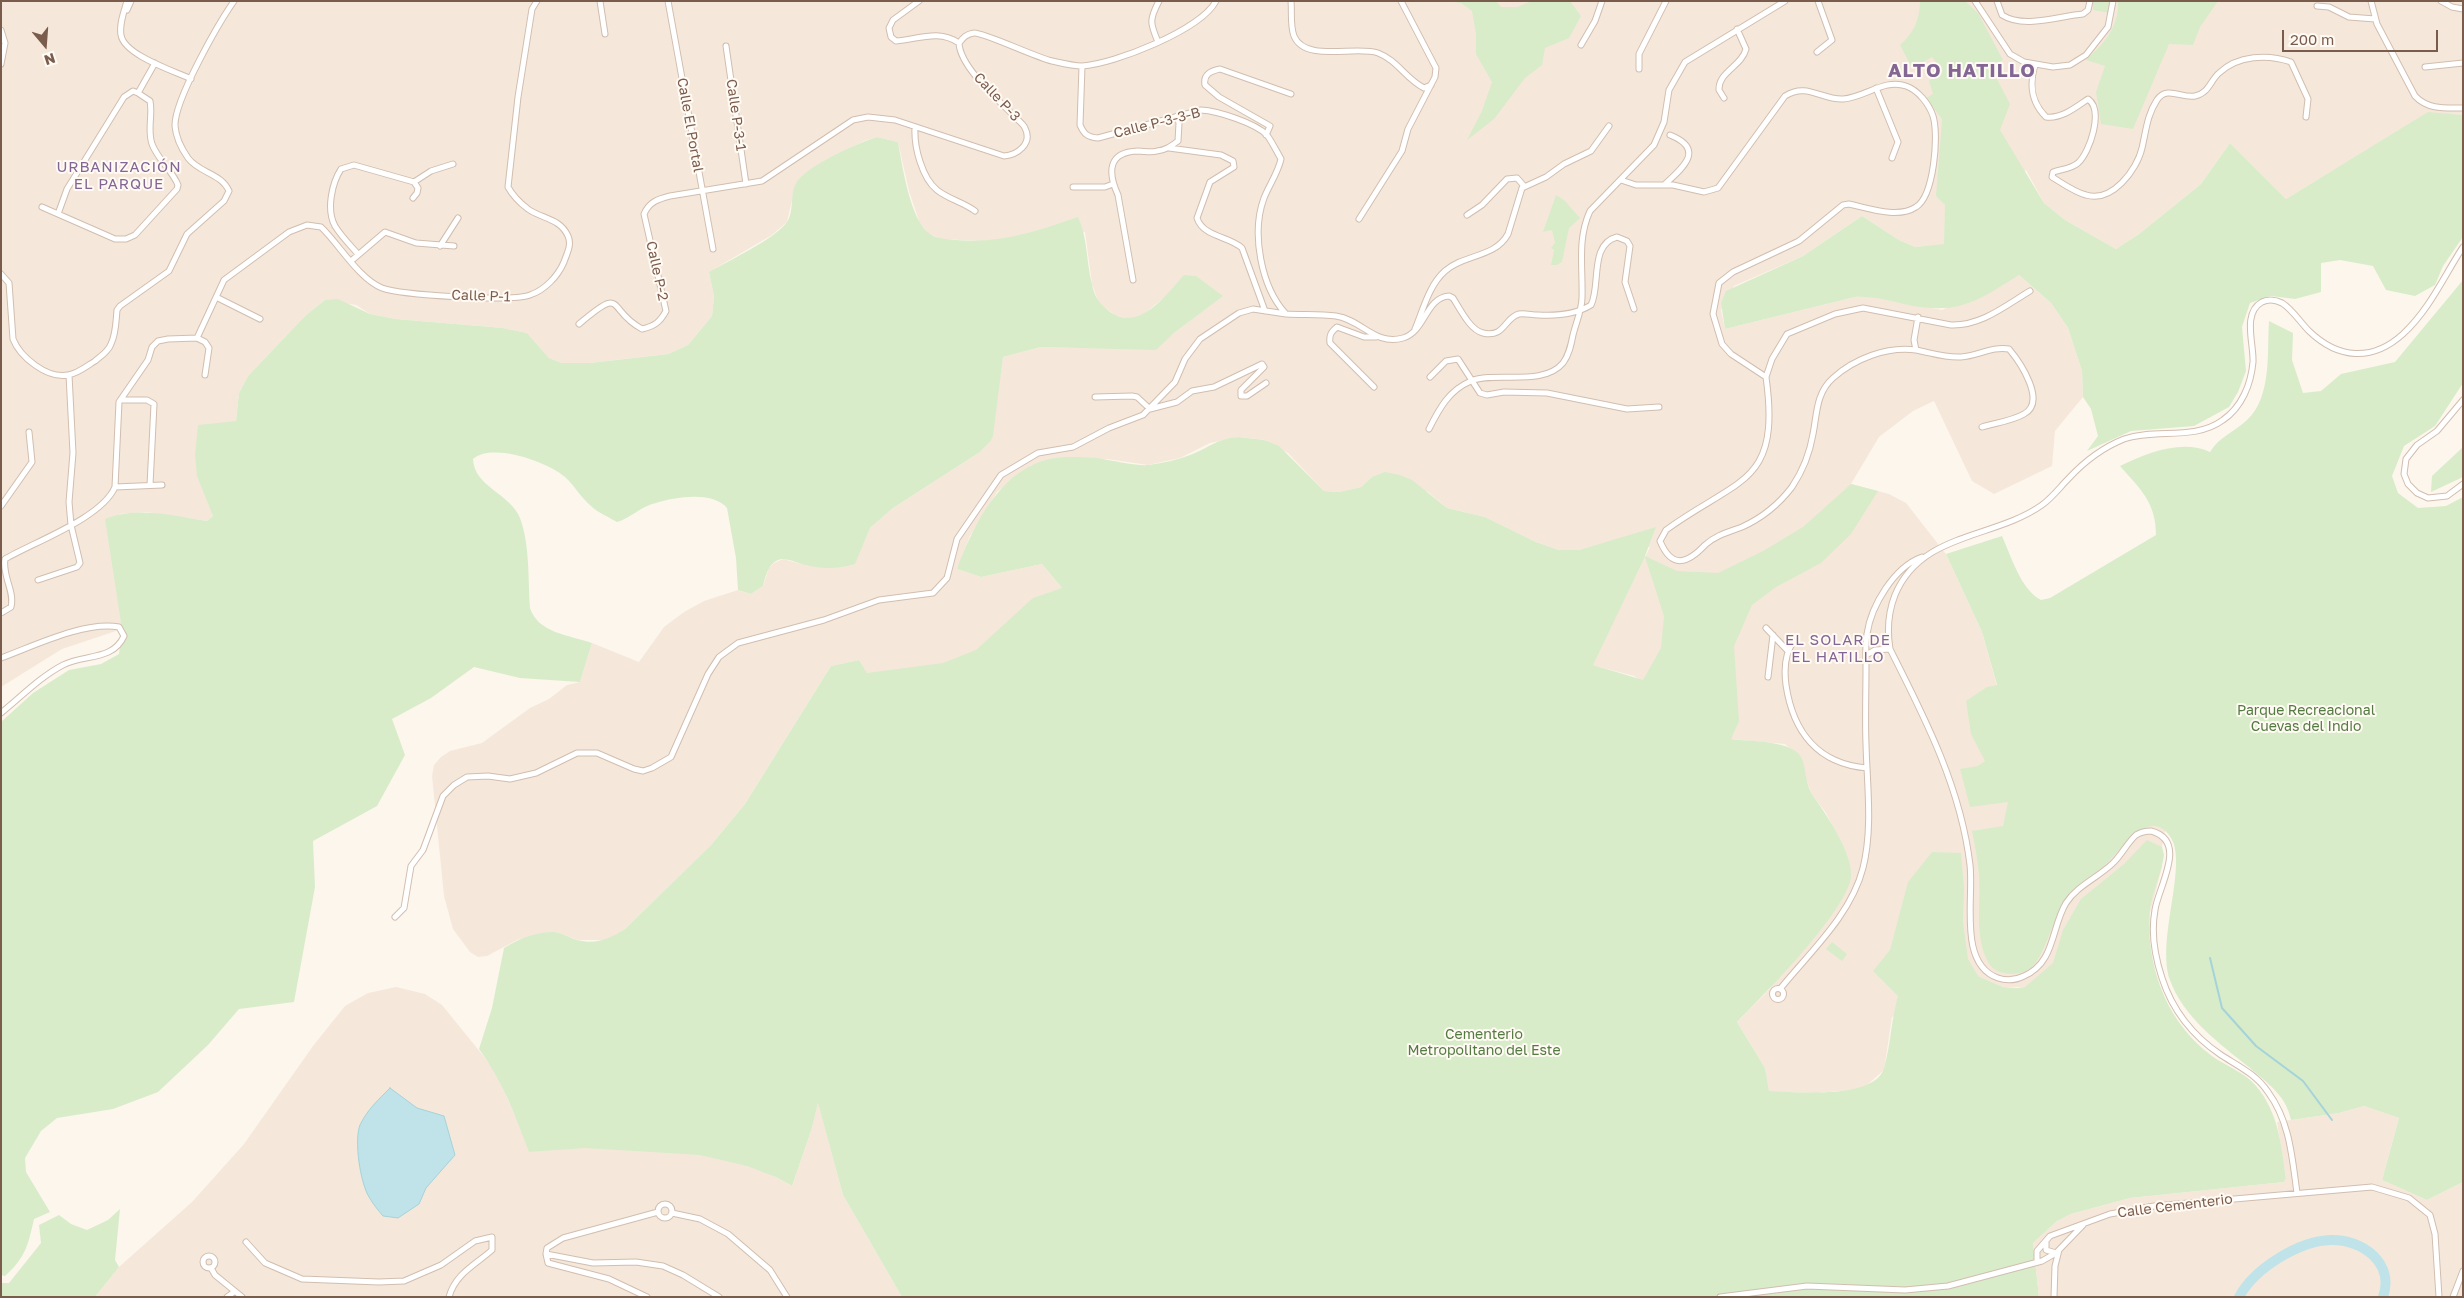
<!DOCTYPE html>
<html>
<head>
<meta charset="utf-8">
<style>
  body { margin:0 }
  #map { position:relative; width:2464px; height:1298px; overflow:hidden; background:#fdf6ec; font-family:"Golos Text",sans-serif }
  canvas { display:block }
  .frame { position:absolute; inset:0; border:2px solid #7a5c4d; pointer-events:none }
  .north { position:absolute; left:20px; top:20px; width:50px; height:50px; -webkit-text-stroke:4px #fffaf3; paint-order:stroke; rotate:162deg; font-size:14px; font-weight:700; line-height:20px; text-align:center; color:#7a5c4d }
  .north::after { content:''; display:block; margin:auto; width:18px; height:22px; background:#7a5c4d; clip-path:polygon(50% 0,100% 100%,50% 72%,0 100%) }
  .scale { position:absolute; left:2282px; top:30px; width:156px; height:22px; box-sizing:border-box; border:2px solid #7a5c4d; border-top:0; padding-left:6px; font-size:15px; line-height:18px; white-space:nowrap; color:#7a5c4d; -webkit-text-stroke:4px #fffaf3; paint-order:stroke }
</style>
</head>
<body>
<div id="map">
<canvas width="2464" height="1298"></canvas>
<div class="frame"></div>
<div class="north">N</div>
<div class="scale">200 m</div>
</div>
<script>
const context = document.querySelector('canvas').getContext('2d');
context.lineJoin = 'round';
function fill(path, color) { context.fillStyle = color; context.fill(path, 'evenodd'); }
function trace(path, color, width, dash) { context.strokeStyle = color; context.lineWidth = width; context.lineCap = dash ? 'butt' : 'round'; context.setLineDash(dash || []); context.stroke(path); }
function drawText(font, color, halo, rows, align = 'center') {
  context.font = font + ' "Golos Text",sans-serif'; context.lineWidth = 4; context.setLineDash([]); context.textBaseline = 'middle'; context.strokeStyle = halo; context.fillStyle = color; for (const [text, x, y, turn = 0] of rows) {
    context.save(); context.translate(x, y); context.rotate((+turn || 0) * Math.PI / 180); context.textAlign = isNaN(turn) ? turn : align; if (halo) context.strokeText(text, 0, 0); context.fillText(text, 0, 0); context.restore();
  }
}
fill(new Path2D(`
  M1,1H2463V115L2428,113L2286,199L2230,143L2201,184L2139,234L2116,249L2065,220L2044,203L2026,170L1951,244L1915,247L1899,240L1862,216L1803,256L1734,286L1721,310L1725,329L1855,297L1867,296L1942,310L2019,275L2051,303L2068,328L2082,371L2083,397L2055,431L2052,466L1994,494L1972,481L1934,401L1913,411L1879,437L1851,484L1889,494L1906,503L1946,554L1982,632L2000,697L2169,809L2162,847V867L2150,913V935L2025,987H2003L1978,976L1892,1017L1884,1070L1867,1085L1852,1090L1818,1093L1769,1092L1765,1068L1737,1022L1765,994L1827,920L1840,902L1851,875L1847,855L1826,813L1812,794L1803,772V761L1785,744L1730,739L1634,676L1592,665L1650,547L1604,543L1579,550H1559L1536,542L1485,517L1447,508L1428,492L1372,477L1361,487L1339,492L1324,491L1288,453L1264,440L1239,437L1210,443L1180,458L1148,465L1107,459L1055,458L1031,466L997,492L970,536L957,569L981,577L1042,564L1062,588L1052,689L874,686L859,660L831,666L745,804L711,845L625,929L608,940H578L557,932L540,934L517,940L487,956L478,957L470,952L453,929L444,896L432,776L434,765L441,757L450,751L482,743L530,708L549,699L567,685L580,682L592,643L639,662L664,627L684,612L704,601L738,590L751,594L763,586L769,568L774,563L783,559L809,566L854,564L870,528L893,508L980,452L990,442L1003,357L1041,347L1156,349L1174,333L1222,296L1161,300L1144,314L1128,319L1115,315L1099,304L1092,284L1085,232L1030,234L1004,240L980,241L941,239L929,234L920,224L909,191L898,142L877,137L864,141L825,161L796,183L787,222L772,235L709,272L714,297L712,316L688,345L668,354L590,363H562L549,358L527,333L503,328L396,319L370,314L356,305L325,300L306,315L248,376L239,393L236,421L211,506L213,516L207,521L146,512L119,514L122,629L62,649L1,687Z
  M396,987L425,994L442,1005L494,1069L516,1118L632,1113L776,1177L792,1186L812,1128L818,1102L843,1195L902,1297H95L119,1267L192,1202L244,1144L313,1046L345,1006L368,993Z
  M2364,1106L2399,1118L2382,1180L2427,1200L2463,1182V1297H2039L2033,1243L2057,1221L2071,1214L2130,1198L2284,1182L2286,1178L2277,1122L2339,1113Z`), '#f5e8da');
fill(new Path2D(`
  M1455,1H1496L1501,7H1517L1532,1H1570L1581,16L1569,38L1545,48L1542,65L1525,78L1494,119L1467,140L1482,111L1492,82L1476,54V34L1472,11L1461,3L1453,2Z
  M1920,1H1965L1978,13L2003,60L1990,66L2010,104L2000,130L2044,203L2065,220L2116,249L2139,234L2201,184L2230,143L2286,199L2428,112L2463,115V237L2443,266L2435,285L2415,296L2386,290L2373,266L2340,260L2321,263V292L2295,299L2271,296L2250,303L2242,327L2246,371L2238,392L2229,407L2194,426L2131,431L2087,451L2098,436L2091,409L2083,397L2082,371L2068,328L2051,303L2019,275C1977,301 1960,315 1908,305C1890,301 1873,296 1855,297L1725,329L1721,303L1726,291L1803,256L1862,216L1899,240L1915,247L1944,244L1945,205L1936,196L1942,119L1926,98L1933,94L1929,81L1943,71L1932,57L1912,68L1900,45C1914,33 1920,19 1920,1Z
  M2093,1H2109L2110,13L2093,10Z
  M2118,1H2218L2200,27L2193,45L2169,44L2133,129L2101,124L2096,92L2105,66L2086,60C2104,43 2119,28 2118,1Z
  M877,137L898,142C902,164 910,221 930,234C937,239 947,239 956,240C1000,244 1037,231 1078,217C1088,239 1086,261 1092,284C1094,297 1100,304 1110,312C1140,332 1166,295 1184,275L1196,276L1223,296L1174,333L1156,350L1041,347L1003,357L993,436L990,442L980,452L893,508L870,528L855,564C838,569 822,569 805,565C798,563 789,559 782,559C769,561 766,575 763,586L751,594L738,590L736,558L727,508C713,491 675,497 656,503C641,506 631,518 617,522C609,517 598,513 591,506C581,498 575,486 565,477C548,462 492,442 473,459C474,487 510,493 520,518C530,545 528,579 530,608C538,633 569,635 592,643L580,682L520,678L474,667L431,698L392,719L405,755L377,806L313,841L315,887L294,1002L239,1009L208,1045L158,1092L113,1109L57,1118L41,1131L25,1158L26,1172L50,1212L34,1219C28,1245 26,1257 5,1276L1,1275V722L33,693L69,670L101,664L119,654L122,629L105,519C138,506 172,516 207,521L213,516L197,476L195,455L198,425L236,421L239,393L248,376L306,315L325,300L338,299L370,314L396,319L503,328L527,333L549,358L562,363H590L668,354L688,345L712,316L714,297L709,272C728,261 775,239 787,222C794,212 790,197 795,185C803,167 858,143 877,137Z
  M1556,195L1564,200L1580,218L1569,228L1562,262L1557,265H1551L1554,250L1551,248L1555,243L1552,230L1543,232Z
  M2463,280V383L2435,426L2404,446L2392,476L2398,493L2418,508L2446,506L2463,497V1182L2427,1200L2382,1180L2399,1118L2364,1106L2339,1113L2291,1120C2286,1095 2268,1084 2250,1068C2220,1044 2183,1017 2170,980C2156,940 2188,865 2171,838C2150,804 2120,852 2104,866C2090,878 2079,881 2067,898C2054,915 2045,956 2031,968C2019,977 1995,976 1988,962C1974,935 1981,904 1979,876C1978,861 1975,846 1972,831L2003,826L2008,802L1970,807L1960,769L1978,766L1985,761L1971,734L1966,701L1987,687L1997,685L1982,632L1946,554L2002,536C2011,556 2021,590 2041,600L2050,598L2156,535C2156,502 2140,489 2120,466C2147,453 2182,439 2210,452C2219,437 2234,432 2247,420C2272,397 2267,352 2269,321L2293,333L2292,360L2303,393L2321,391L2341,374L2395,362Z
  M1239,437L1264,440L1279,446L1324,491L1339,492L1361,487L1372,477L1385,472L1400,475L1412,480L1447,508L1485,517L1536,542L1559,550H1579L1656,527L1645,556L1677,571L1718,573L1763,551L1803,527L1851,484L1878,491L1851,534L1821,563L1776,587L1752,605L1734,646L1739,721L1731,739C1750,742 1796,739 1803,761C1806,773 1806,786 1814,797C1826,814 1853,854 1851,876C1849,909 1762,997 1737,1022L1765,1068L1769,1091C1794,1092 1875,1100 1884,1068C1891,1044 1891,1020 1898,996L1873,971L1890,950L1908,882L1932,852L1961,853L1964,888L1963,922L1968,959L1978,976L2003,987L2017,988L2025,987L2053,963L2063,930L2081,899L2124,864L2147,840L2162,847L2164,855C2161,877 2149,898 2149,921C2149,974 2169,1024 2212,1056C2226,1066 2246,1073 2256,1086C2279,1113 2281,1145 2286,1178L2284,1182L2130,1198L2071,1214L2057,1221L2033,1243L2039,1297H902L843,1195L818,1103L812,1128L792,1186L776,1177L747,1166L700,1155L585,1148L529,1152C515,1115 502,1080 479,1049L492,1008L504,948C520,938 536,932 555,932C563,933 570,938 577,940C596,945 609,939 625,929L711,845L745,804L831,666L859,660L867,673L943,663L976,650L1033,598L1062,588L1042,564L981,577L957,569C976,519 1007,456 1070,457C1082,457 1096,457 1108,460C1121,462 1136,466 1149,465C1162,463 1177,460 1190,455C1209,448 1215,439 1239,437ZM1645,557L1664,616L1661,648L1643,680L1593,665Z
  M2463,447V477L2431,492L2432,476Z
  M1832,942L1847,954L1842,961L1826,949Z
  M120,1209L115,1260L119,1267L95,1297H1V1283H9L41,1243L39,1225L59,1215L71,1224L87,1230L108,1220Z`), '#d8ecc9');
const water = new Path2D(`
  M390,1088L417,1108L444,1116L455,1155L426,1188L419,1204L398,1218L383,1216C378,1210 373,1204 369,1197C360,1182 354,1140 360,1125C367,1110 379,1099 390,1088Z`);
fill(water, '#bfe3e8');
trace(water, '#a5d3da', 1);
trace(new Path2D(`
  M2210,958L2222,1008L2256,1046L2303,1081L2332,1120`), '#a5d3da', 2);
trace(new Path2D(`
  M2239,1297C2254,1269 2298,1241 2331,1240C2362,1239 2395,1263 2383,1297`), '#bfe3e8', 10);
const street = new Path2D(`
  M127,1C124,12 119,24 121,35C124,55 174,71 191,79
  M600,1L605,34
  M668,1L713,249
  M919,1L893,20L889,28L891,37L896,41C919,39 939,29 959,43
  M1291,1C1292,12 1290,26 1294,36C1305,63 1356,45 1378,53C1397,60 1406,79 1424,88L1431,85
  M1975,1L2010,54L2024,62L2053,67L2070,65L2086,55L2108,27L2113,1
  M1997,1L2002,15C2024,29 2059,16 2083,14L2088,10L2090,1
  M2371,1L2377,24L2415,96C2428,110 2446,108 2463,108
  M2441,1L2452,7L2463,9
  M2317,6L2329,7L2349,17L2375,19
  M127,10L131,1
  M1,30L5,43L1,64
  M1158,42C1150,23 1149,20 1159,1
  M1581,45L1595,21L1602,1
  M726,46L746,184
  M1817,52L1832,40L1818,1
  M2035,65C2029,85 2031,102 2046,117C2062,119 2076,107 2088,99C2104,110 2090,152 2078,163C2071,169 2062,169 2053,172L2052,177C2062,183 2074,192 2086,195C2112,203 2137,170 2142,148C2146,131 2147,115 2157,100C2167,85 2182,99 2195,96C2209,93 2210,81 2219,73C2238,55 2268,54 2291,62L2308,99L2306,117
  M1082,66L1080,125C1084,134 1087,137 1098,138L1201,110C1218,111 1255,123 1267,135C1272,142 1277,152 1281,159C1278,173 1269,185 1264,198C1251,233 1261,287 1286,314C1303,315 1320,314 1336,316C1362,320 1375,346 1403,338C1426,331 1425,298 1449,296L1453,298C1460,309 1470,330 1483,333C1505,338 1504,318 1519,314C1525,313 1532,315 1538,315C1556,316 1575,315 1591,305C1601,286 1589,244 1617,237L1627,241L1630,246L1625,282L1634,309
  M2425,67L2463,63
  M1639,69V54L1666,1
  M1876,88L1898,142L1892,158
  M1724,98L1719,90C1718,72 1742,66 1746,49L1737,29
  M915,128C914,147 922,178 937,190C948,199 963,202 975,211
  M1266,135L1270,126L1219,97L1205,85C1203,74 1211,71 1220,69L1291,94
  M1169,148L1221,155L1233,161L1234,167L1210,182L1197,218C1203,237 1229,236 1242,248L1265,311
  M1621,180L1636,185H1673L1704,192L1718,188L1785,96C1807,82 1821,100 1843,99C1864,98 1885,78 1906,86C1918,90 1929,104 1933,116C1939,135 1934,196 1916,207C1898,219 1868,208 1849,204L1843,205L1799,241L1733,272L1719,283L1713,314L1722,344L1731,354L1766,377C1781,485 1739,477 1666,530L1660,541C1672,570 1688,563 1705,545C1716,535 1729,532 1742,527C1762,518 1779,504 1792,487C1802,472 1810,452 1813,434C1817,414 1816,393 1833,378C1854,359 1887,346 1916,350C1932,353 1945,358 1961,357C1978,356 1992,346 2009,349C2020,362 2047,402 2024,414C2012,421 1995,423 1982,427
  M1665,184C1684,167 1705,149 1670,135
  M1073,187H1105L1113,184
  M413,198L417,193L418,188L414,182
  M42,207L115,239H126L135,235L177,189L178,185C172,170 158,160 152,144C147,129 153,115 150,101L138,93L155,63
  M58,214L67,189L124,97L133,91L138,93
  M1467,215L1482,205L1507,179L1517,178L1524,186
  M1359,219L1402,151L1408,129L1435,77L1436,68L1401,1
  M440,246L458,218
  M358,254C350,245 341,236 335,226C326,210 332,183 341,169L354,165L414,182L431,171L453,164
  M351,261L385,232L416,243L454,246
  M1,274L9,283L13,339C20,357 47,379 68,375C77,374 87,366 95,361C101,356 108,352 111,344C116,334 116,321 117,310L120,306L169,271L187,234L224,201L229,191C221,173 199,173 188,158C181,148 176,138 175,126C174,101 218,24 234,1
  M1133,280L1118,195C1108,173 1107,152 1138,151C1144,151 1151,153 1157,151C1166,150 1171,146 1178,141L1179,123L1177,116
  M216,297L260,319
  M579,324C626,284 606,310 642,329C655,326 660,322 666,311L644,214C649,202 658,199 670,196L762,181L853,120L868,117L895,120L1004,156C1017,155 1033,144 1025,128C1023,123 1015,118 1012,114C995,97 960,66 959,43C963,38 966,34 974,33C983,32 1035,57 1052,61C1061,63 1073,66 1082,66C1114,64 1201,30 1216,1
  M1415,329C1423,310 1429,285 1445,271C1464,254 1495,258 1508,234L1522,188L1546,177L1564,164L1591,151L1609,126
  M197,338L224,280L289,232L307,225L321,227C339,244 359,279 382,288C401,295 511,302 530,295C545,290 558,276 564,262C567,253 572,245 568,236C560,218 542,219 528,209C520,203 513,196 508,187L518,97L532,9L537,1
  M1916,350L1914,340L1918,317
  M1430,377L1446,361L1458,359L1480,393L1487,395L1504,392L1547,393L1627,409L1659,407
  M1766,377L1772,359L1787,334L1835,314L1863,308L1951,325C1981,326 2005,306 2030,291
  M1374,387L1330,343C1329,335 1331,332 1337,327L1364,337H1376
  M1095,397L1132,396L1137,397L1150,409L1177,402L1192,391L1214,387L1262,364L1264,367L1241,390V396H1247L1266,383
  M121,400H147L154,404L150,485
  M2463,400L2437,431L2417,445L2406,459L2404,474L2408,484L2417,493L2428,498L2447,496L2463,484
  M1429,429C1439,409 1449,390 1471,381C1496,371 1543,387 1563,363C1569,355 1571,345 1573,335C1576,323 1582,309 1582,298C1583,268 1577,239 1590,211L1654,145L1664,122L1669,90L1685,62L1785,1
  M115,487L119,402L148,360L152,347L158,341L168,339L197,338L205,342L209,348L205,375
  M1,506L32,462L29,432
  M38,580L77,567L80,563L71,525L69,502L73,453L69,375
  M1,613L11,607C15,591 2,576 5,559C34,542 102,518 115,487L162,485
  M1766,628L1787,650
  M1794,641C1784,654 1784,670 1786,685C1793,732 1818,764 1867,768
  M1866,655L1875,650L1890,649
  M1,658C34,646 84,621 119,627L124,636C113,661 84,654 63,665C40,677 21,697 1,713
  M1768,677L1773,635
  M395,917L404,908L411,866L423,850L443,796L454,785L467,777L488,776L510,779L536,773L577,753H597L634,769L643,771L652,768L671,757L708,674L719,657L738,643L824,620L879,600L933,593L947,578L957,539L1001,475L1038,453L1073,447L1109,428L1143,415L1175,382L1185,359L1200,339L1239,313L1253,309L1286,314
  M1772.5 994a5.5 5.5 0 1 1 11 0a5.5 5.5 0 1 1-11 0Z
  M1780,989C1810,952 1851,915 1863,868C1873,828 1867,785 1866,744C1865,719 1866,693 1866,668C1866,657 1865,645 1867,634C1871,606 1894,567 1922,557
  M2297,1193C2292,1157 2290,1122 2268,1092C2256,1074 2238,1066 2221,1055C2193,1036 2172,1009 2162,978C2155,957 2151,932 2155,910C2158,887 2189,841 2151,831C2146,831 2141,832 2136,835C2127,843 2121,856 2112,864C2097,878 2077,886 2066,903C2051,928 2055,963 2024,976C2016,980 2007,981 1998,978C1958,964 1974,899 1970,865C1961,788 1925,718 1890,649C1887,631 1888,613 1895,595C1921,532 1994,539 2042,505C2053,497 2060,487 2069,478C2084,462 2104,447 2124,439C2157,428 2194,441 2223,420C2242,407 2251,384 2253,362C2254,344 2242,313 2262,302C2268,299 2276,300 2282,303C2292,309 2300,322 2309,331C2338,359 2372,362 2403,334C2430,309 2444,276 2463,247
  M658 1211a7 7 0 1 1 14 0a7 7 0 1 1-14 0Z
  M672,1213L700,1219L728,1234L770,1270L787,1297
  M2046,1241V1250L2056,1253
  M246,1242L265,1263L302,1279L379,1282L404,1281L441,1265L475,1241L492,1237V1250C475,1265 455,1274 449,1297
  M546,1254L593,1263L636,1262L663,1266L683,1275L719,1297
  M203 1262a6 6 0 1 1 12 0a6 6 0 1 1-12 0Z
  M2037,1262V1251L2050,1236L2110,1214L2154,1206L2372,1187L2409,1198L2430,1215L2435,1234L2439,1297
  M211,1268L215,1275L242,1297
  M227,1297L234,1292
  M647,1297L609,1279L548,1263L546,1254L547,1248L563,1238L658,1212
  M1720,1297L1807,1286L1905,1290L1948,1286L2042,1261L2056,1253L2083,1225
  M2054,1297L2055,1266L2059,1250
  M2453,1297L2463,1271`);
trace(street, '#d1beb0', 7);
trace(street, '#fff', 5);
drawText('14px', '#7a5c4d', '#fffaf3', [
  ["Calle P-3",997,97,47],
  ["Calle P-3-1",736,115,82],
  ["Calle P-3-3-B",1157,123,-14],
  ["Calle El Portal",690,125,80],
  ["Calle P-2",657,271,78],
  ["Calle P-1",481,296,2],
  ["Calle Cementerio",2175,1206,-7]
]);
drawText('14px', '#537a41', '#fffaf3', [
  ["Parque Recreacional",2306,711],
  ["Cuevas del Indio",2306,727],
  ["Cementerio",1484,1035],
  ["Metropolitano del Este",1484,1051]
]);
context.letterSpacing = '1px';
drawText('15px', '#846695', '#fffaf3', [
  ["URBANIZACIÓN",119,167],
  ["EL PARQUE",119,184],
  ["EL SOLAR DE",1838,640],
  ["EL HATILLO",1838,657]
]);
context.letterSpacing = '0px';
context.letterSpacing = '1px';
drawText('bold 19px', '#846695', '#fffaf3', [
  ["ALTO HATILLO",1962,71]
]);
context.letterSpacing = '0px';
</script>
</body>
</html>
